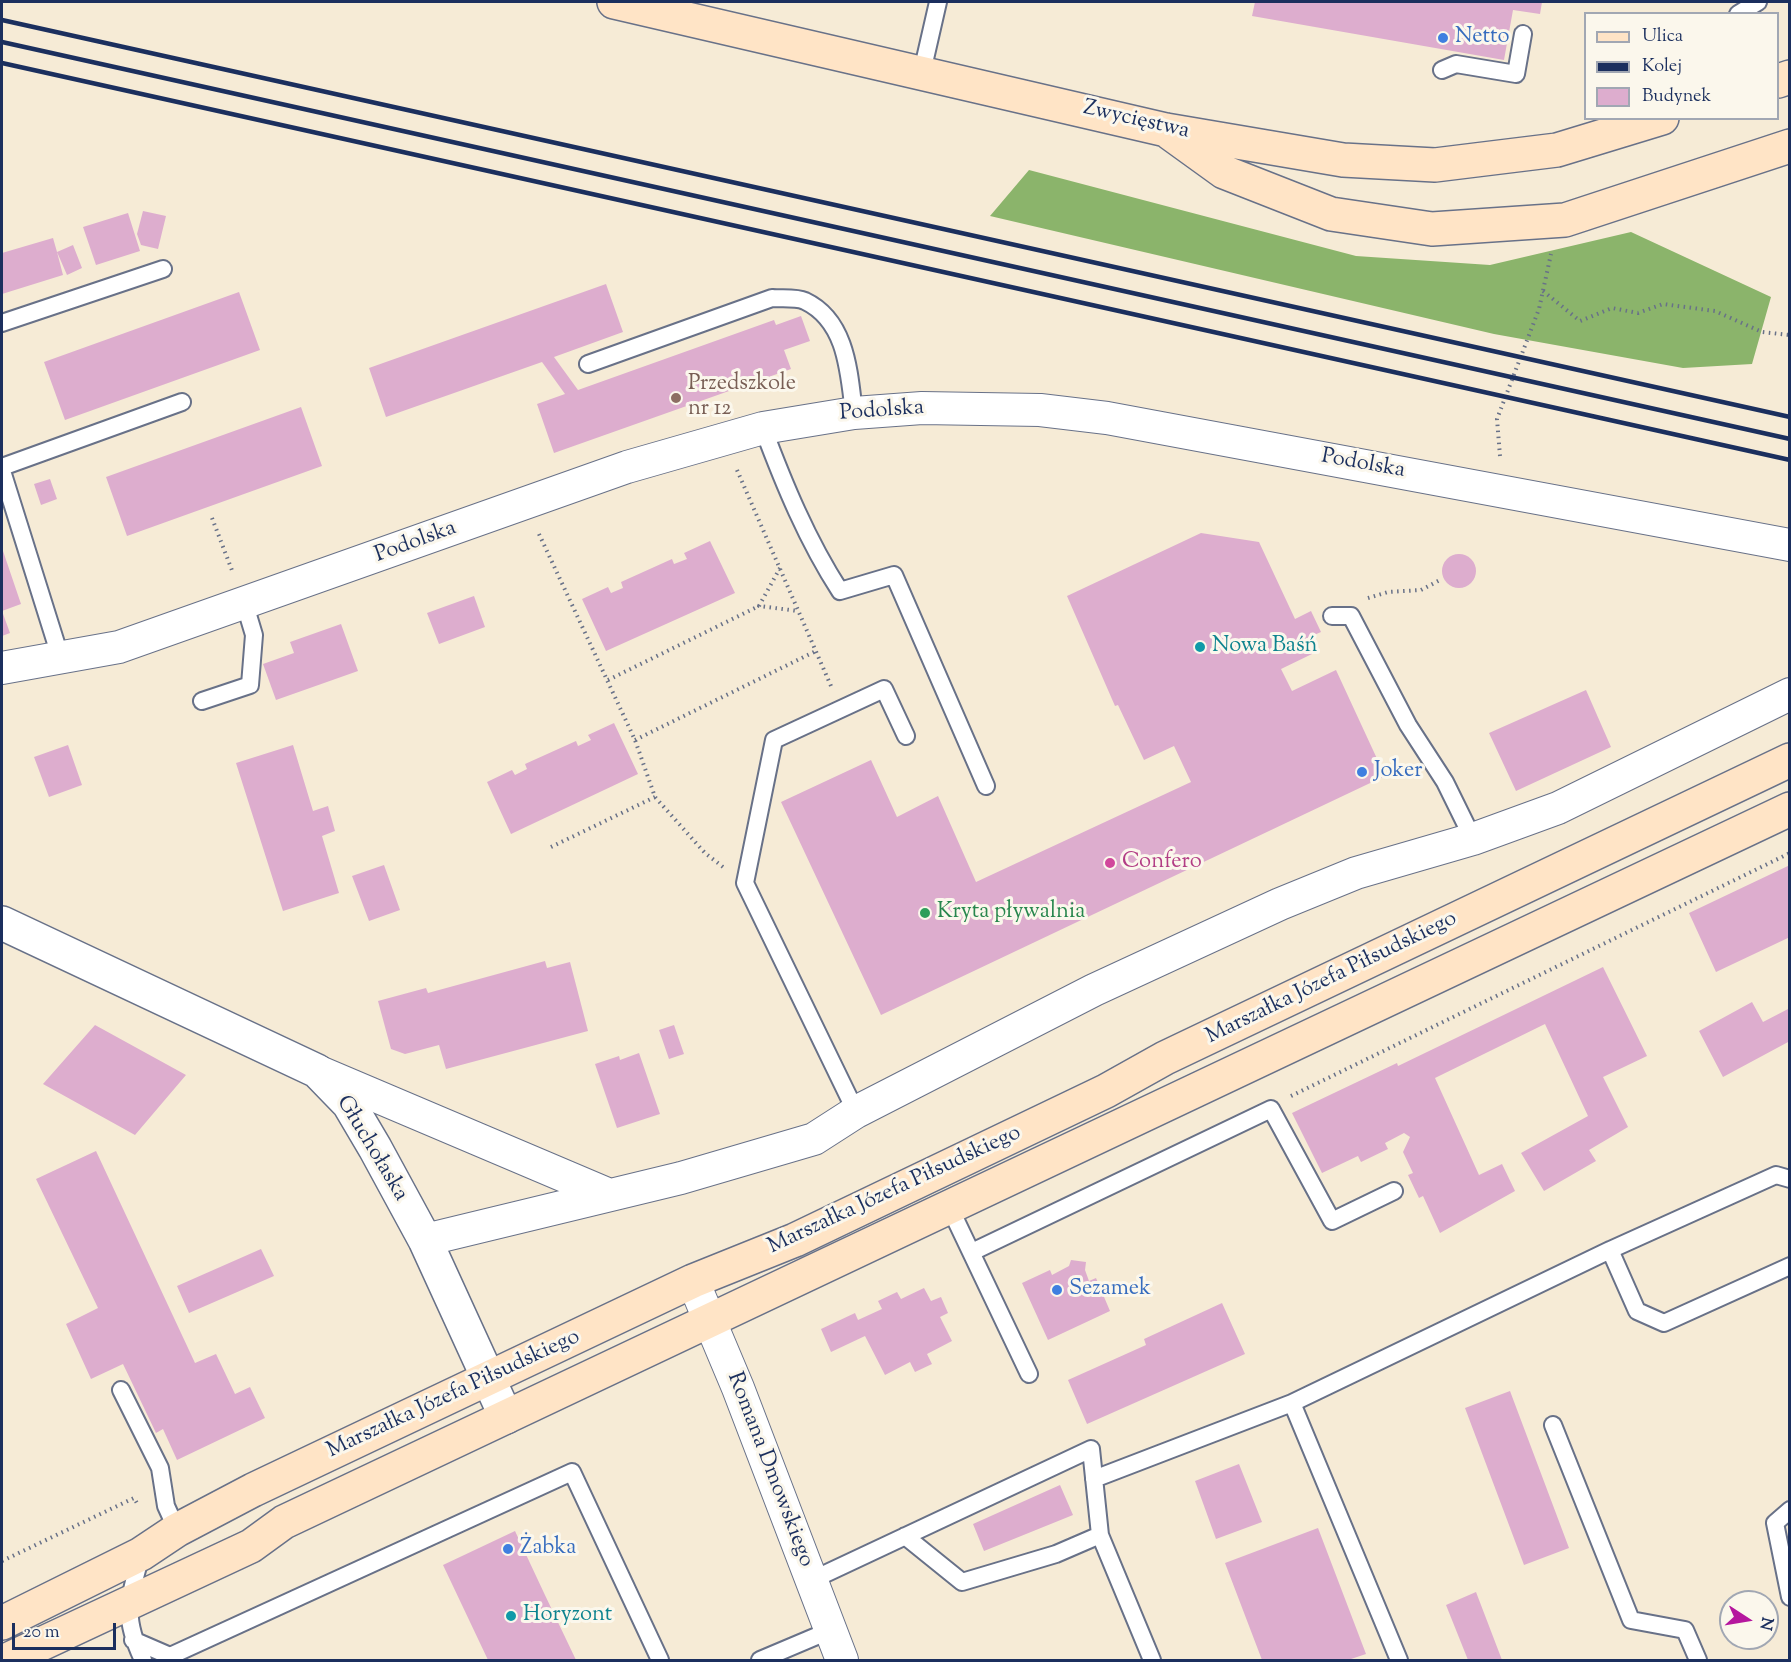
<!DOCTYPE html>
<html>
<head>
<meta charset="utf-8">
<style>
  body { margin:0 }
  #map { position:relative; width:1791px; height:1662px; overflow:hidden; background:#f6ebd6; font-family:"Sorts Mill Goudy",serif }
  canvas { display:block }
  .frame { position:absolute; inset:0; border:3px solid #1b2f5e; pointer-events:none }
  .legend { position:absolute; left:1584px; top:12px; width:195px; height:108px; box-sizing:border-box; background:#fbf7ec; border:2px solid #a1a7b3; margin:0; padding:8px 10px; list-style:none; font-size:18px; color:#1b2f5e }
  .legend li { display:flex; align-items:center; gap:12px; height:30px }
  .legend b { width:30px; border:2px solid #a1a7b3 }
  .north { position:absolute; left:1719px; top:1590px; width:60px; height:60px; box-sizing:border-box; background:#fbf7ec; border:2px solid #a1a7b3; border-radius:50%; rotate:102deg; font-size:16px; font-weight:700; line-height:24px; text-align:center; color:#1b2f5e }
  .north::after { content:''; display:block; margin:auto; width:21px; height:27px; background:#b5179e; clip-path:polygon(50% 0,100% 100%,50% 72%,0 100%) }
  .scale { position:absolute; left:12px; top:1623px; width:104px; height:27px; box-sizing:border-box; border:3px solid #1b2f5e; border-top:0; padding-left:8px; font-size:18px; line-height:21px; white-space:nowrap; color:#1b2f5e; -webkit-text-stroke:4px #fbf7ec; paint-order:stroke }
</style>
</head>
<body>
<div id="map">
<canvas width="1791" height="1662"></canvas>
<div class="frame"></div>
<ul class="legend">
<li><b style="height:8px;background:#ffe4c6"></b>Ulica</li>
<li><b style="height:8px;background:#1b2f5e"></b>Kolej</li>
<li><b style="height:16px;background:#ddadce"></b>Budynek</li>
</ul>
<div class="north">N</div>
<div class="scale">20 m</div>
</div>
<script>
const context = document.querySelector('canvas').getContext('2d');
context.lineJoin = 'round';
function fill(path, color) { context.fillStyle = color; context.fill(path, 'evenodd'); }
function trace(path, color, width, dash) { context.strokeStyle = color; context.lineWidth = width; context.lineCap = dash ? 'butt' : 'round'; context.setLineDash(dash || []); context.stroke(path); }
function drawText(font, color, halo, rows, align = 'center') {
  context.font = font + ' "Sorts Mill Goudy",serif'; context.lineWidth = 6; context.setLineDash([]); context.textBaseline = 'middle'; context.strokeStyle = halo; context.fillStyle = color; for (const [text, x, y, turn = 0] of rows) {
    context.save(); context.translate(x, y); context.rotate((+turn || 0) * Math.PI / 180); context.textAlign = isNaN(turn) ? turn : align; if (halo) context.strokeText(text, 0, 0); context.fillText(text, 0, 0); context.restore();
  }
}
fill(new Path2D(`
  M1029,170L1356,256L1490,265L1631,232L1771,297L1752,364L1683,368L1494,334L990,216Z`), '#8bb46b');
fill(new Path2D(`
  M1255,2H1542L1540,14L1513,10L1504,60L1252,16Z
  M143,211L166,216L158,249L141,245L137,234Z
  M128,213L140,251L96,265L83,227Z
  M53,238L57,252L73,245L82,268L67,275L57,252L63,275L2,294V253Z
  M606,284L623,332L554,357L578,390L774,320L776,325L801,316L810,341L784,350L791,369L554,453L537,404L565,394L542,362L386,417L369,368Z
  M239,292L260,350L65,420L44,362Z
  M301,407L322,466L127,536L106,477Z
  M50,479L57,499L41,505L34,484Z
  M1201,533L1259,542L1295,619L1311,611L1321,632L1305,639L1312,654L1281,669L1292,691L1336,670L1385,776L881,1015L781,802L871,760L897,817L938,796L976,882L1191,782L1174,746L1144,760L1118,705L1115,706L1067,596Z
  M710,541L735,593L606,651L582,599L608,587L611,593L623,588L621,582L672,559L674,564L687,559L684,553Z
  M2,548L21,604L2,611Z
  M1442 571a17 17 0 1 1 34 0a17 17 0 1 1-34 0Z
  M474,596L485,627L439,644L427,613Z
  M2,611L10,633L2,636Z
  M341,624L358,671L276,700L263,664L294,653L290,642Z
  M1586,690L1611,747L1516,791L1489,733Z
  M614,723L638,774L511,834L487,782L512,770L515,775L527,769L525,764L576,741L578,746L591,740L588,735Z
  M68,745L82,785L49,797L34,757Z
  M293,745L313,811L328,806L335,831L322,836L339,893L283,911L236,763Z
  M384,865L400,910L369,921L352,876Z
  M1790,865V937L1716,972L1689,913Z
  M545,961L547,968L570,962L588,1031L446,1069L439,1045L405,1054L391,1049L378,1001L426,988L428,993Z
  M1603,967L1647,1056L1603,1077L1628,1127L1589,1150L1596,1161L1544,1191L1521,1153L1588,1116L1545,1024L1435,1078L1479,1175L1502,1164L1515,1191L1440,1233L1423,1196L1419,1198L1408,1175L1413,1173L1403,1152L1410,1137L1404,1133L1385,1143L1388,1149L1361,1162L1358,1156L1322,1173L1292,1113L1397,1063L1398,1066Z
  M1752,1002L1763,1022L1790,1008V1041L1723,1077L1699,1031Z
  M95,1025L186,1075L135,1135L43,1084Z
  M674,1025L684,1054L669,1059L659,1030Z
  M639,1053L660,1114L617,1128L595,1064L619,1056L620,1060Z
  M96,1151L195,1363L216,1354L235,1394L250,1387L265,1418L177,1460L163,1429L156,1433L123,1364L91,1379L66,1324L98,1308L36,1179Z
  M261,1249L274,1276L189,1313L177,1286Z
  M1071,1260L1086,1262L1085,1270L1089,1281L1096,1278L1110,1311L1048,1340L1022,1283L1050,1270L1052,1275L1069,1266Z
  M924,1288L931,1301L941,1297L948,1313L940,1317L952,1341L927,1354L932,1364L915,1372L910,1362L885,1375L865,1336L831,1352L821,1329L855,1313L858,1320L882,1309L878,1301L897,1292L901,1299Z
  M1222,1303L1245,1354L1087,1424L1068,1380L1146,1345L1144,1339Z
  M1510,1391L1569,1548L1524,1565L1465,1408Z
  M1239,1464L1262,1522L1216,1539L1195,1481Z
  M1060,1485L1073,1515L984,1551L973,1524Z
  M1318,1528L1366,1654L1348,1660H1262L1225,1563Z
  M515,1531L544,1593L576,1660H488L443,1565Z
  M1476,1592L1502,1660H1468L1446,1605Z`), '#ddadce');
const service = new Path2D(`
  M1738,14L1758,2
  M1442,70L1456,64L1516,74L1523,34
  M922,72L938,2
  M2,323L163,269
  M588,364L772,298C782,299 796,297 805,301C847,321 849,373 854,413
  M763,428C784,484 807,540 840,591L894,575L986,786
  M2,467L182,402
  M2,471L60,656
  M1332,616H1351L1408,725L1445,782L1473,839
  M202,701L250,685L254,635L245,605
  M856,1112L745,883L774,740L884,689L906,736
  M949,1206L1029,1374
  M1610,1250L1637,1311L1664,1323L1790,1266
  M972,1252L1271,1109L1332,1221L1394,1191
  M121,1390L160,1468L166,1506L177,1530
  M1292,1403L1610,1250L1776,1175L1790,1179
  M1553,1425L1631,1620L1685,1630L1698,1660
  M1094,1479L1292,1403L1399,1660
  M1790,1510L1775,1523L1790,1597
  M905,1536L962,1582L1056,1554L1100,1535
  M141,1555C129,1600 122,1616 143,1660
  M812,1580L1091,1449L1100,1535L1152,1660
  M133,1640L170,1656L572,1472L660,1660
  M760,1660L831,1630`);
const minor = new Path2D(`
  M2,668L119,647L627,467L763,428L854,413L922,408L1040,410L1107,418L1790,545
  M317,1071L607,1194
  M425,1240L681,1178L814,1139L856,1112L1094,990L1280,904L1356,873L1473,839L1558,808L1790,694
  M693,1281L738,1388L842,1660`);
const tertiary = new Path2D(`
  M2,923L317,1071L349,1104L375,1148L425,1240L506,1417`);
const secondary = new Path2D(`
  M614,2L1166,130L1343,160L1435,165L1557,150L1662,118
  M1778,81L1790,77
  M1170,133L1224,172L1331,214L1432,229L1565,220L1790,146
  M2,1623L141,1554L177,1530L253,1490L693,1281L795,1240L1106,1091L1165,1058L1790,760
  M7,1660L251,1546L284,1522L1790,809`);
trace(service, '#687188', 20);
trace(minor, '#687188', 34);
trace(tertiary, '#687188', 36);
trace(secondary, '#687188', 36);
trace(new Path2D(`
  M1543,291L1580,321L1612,308L1638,313L1663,304L1715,311L1762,332L1790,335
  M1500,456L1497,419L1539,309L1551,254
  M737,470L831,686
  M212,518L233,573
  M539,534L635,740L655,797L705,853L723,867
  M780,568L759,606L798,611
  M1368,598L1388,592L1421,590L1440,580
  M608,680L759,606
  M635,740L816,651
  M551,847L655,797
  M1291,1096L1790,853
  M2,1561L134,1498L138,1505`), '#687188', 4, [1.5, 4.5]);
trace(service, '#fff', 16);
trace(minor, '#fff', 32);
trace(tertiary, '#fff', 33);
trace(secondary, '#ffe4c6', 33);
trace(new Path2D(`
  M2,20L1790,417
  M2,42L1790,439
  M2,63L1790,460`), '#1b2f5e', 4.5);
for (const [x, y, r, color] of [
  [1443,38,6,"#3f7fe0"],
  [676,398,6,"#8d6e63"],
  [1200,647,6,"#0f9aa8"],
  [1362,772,6,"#3f7fe0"],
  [1110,863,6,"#d1479c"],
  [925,913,6,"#2e9e5b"],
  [1057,1290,6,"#3f7fe0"],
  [508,1549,6,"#3f7fe0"],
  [511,1616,6,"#0f9aa8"]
]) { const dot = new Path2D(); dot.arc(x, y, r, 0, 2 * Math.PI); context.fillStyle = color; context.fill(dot); trace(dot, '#fbf7ec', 2); }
drawText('22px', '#366cbe', '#fbf7ec', [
  ["Netto",1455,38],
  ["Joker",1374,772],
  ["Sezamek",1069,1290],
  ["Żabka",520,1549]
], 'left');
drawText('22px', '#1b2f5e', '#fbf7ec', [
  ["Zwycięstwa",1136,121,13],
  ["Podolska",882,412,-4],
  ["Podolska",1363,465,10],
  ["Podolska",416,543,-20],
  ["Marszałka Józefa Piłsudskiego",1332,979,-26],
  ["Głuchołaska",371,1149,59],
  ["Marszałka Józefa Piłsudskiego",895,1191,-25],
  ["Marszałka Józefa Piłsudskiego",454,1395,-25],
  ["Romana Dmowskiego",769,1470,69]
]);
drawText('22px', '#785e54', '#fbf7ec', [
  ["Przedszkole",688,385],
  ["nr 12",688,410]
], 'left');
drawText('22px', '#0d838f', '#fbf7ec', [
  ["Nowa Baśń",1212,647],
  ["Horyzont",523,1616]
], 'left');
drawText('22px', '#b23c85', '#fbf7ec', [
  ["Confero",1122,863]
], 'left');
drawText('22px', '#27864d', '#fbf7ec', [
  ["Kryta pływalnia",937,913]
], 'left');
</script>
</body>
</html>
